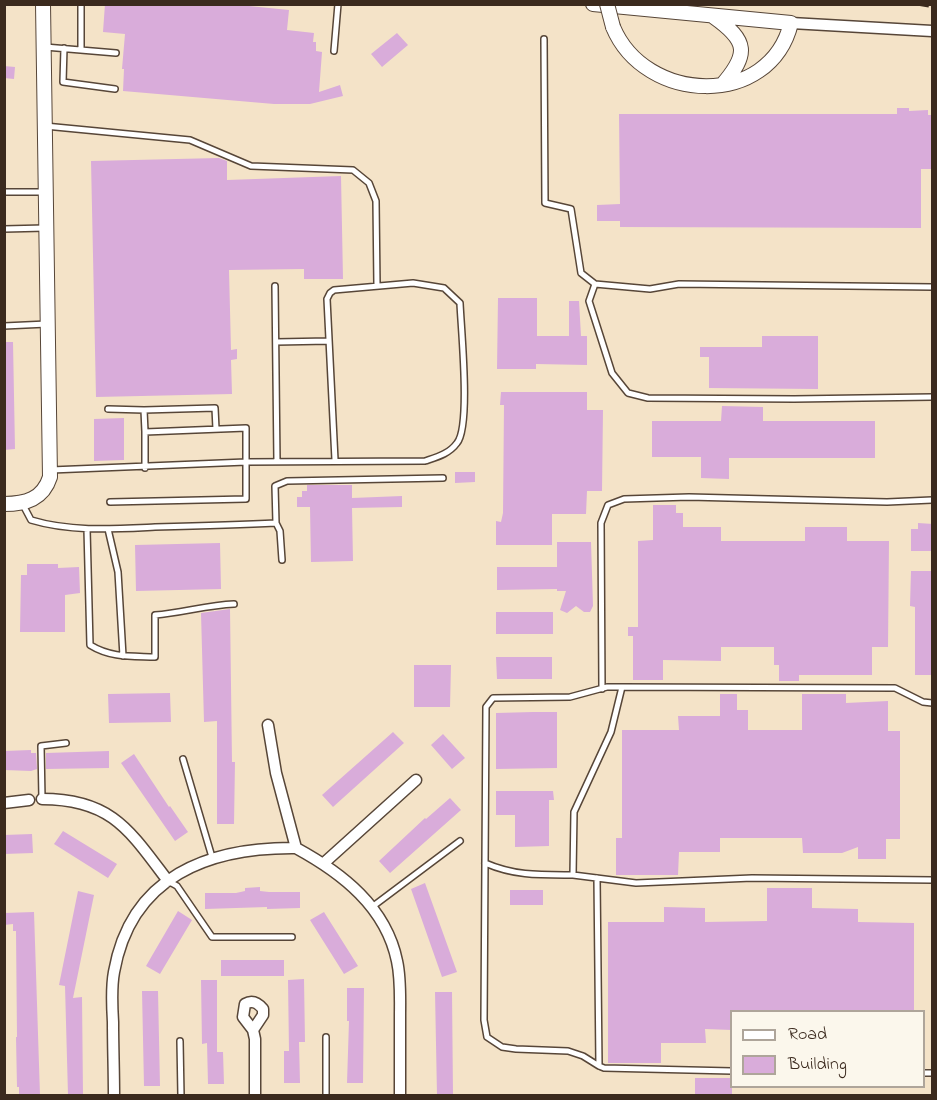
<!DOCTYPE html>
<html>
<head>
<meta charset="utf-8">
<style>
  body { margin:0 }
  #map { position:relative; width:937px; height:1100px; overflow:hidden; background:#f4e3c8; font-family:"Indie Flower",sans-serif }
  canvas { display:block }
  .frame { position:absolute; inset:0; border:6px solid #3b2a1e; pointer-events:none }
  .legend { position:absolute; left:730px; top:1010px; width:195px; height:78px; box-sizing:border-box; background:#fbf7ec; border:2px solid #aea59a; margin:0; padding:8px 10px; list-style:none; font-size:18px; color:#3b2a1e }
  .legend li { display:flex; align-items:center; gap:12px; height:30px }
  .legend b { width:30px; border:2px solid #aea59a }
</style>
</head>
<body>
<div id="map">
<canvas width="937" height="1100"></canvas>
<div class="frame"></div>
<ul class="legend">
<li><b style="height:8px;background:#fff"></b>Road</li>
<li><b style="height:16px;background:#d9acda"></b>Building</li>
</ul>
</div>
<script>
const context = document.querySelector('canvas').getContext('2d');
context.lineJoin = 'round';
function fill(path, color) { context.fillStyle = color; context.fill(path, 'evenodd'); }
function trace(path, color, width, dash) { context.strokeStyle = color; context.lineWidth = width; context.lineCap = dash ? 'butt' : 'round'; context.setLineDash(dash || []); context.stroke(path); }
fill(new Path2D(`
  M105,4H229L289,10L287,30L314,33L313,42H316V51L322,52L319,92L340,85L343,96L310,104H274L123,91L124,69H122L125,34L103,32Z
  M397,33L408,45L382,67L371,54Z
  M4,66L15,67L14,79L4,78Z
  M897,108H909V111L928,110V115H933V169H921V228L620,227V221H597V205L620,204L619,114H897Z
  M219,158L227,161V180L341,176L343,279H304V269L229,270L231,350L237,349V359L231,360L232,394L96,397L91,161Z
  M498,298H537V336H569V301H579L581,336H587V365L536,364V369H497Z
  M762,336H818V389L709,388V357H700V347H762Z
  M4,342H13L15,449L4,450Z
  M501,392H587V410H603L602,491H587L586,514H552V545H496V521L501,522L503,513L504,405H500Z
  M722,406L763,407V421H875V458H729V479L701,478V457H652V421H721Z
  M124,418V460L94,461V419Z
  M455,472H475V482L455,483Z
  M307,485H352V498L402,496V507L352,508L353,561L311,562L310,507H297V497H302V491H307Z
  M653,505H676V513H683V527H721V541H805V527H847V541H889L888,647H872V675H799V681H779V665H774V647H721V661L663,660V680H633V636H628V627H638V541L653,540Z
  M918,523L933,524V551H911V529H918Z
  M557,542H591L593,606L590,612H584L576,606L567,613L560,610L566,591H557V589L497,590V567H557Z
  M220,543L221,589L136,591L135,545Z
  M27,564H58V568L79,567L80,593L65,595V632H20L21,575H27Z
  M911,571H933V675H915V607L910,606Z
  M230,609L232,762H235L234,824H217V721L204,722L201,613Z
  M496,612H553V634H496Z
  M496,657H552V679H497Z
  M414,665H451L450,707H414Z
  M170,693L171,722L109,723L108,694Z
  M720,694H737V710H748V730H802V694H846V703L888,701V731H900V839H886V859H858V847L842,853H803L802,838H720V852H679L678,875H616V838H622V730H679L678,716H720Z
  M533,712H557V768L496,769V713Z
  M393,732L404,743L333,807L322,795Z
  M443,734L465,758L452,769L431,745Z
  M31,750V753H36L37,769L31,771L4,770V751Z
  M109,751V768L46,769V753Z
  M134,754L169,807L170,806L188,832L175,841L121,763Z
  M496,791H553L554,800H549V846L515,847V815H496Z
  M450,798L461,810L390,873L379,861L425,818L426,819Z
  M63,831L117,864L108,878L54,844Z
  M32,834L33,853L4,854V835Z
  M425,883L457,972L442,977L411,889Z
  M260,887V891L269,892H300V908L267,909V907L205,909V893H236L245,891V888Z
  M767,888H812V908L858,909V922L914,923V1011H732V1030L705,1029L706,1043H661V1063H608V922H664V907L705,908V922L767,921Z
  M510,890H543V905H510Z
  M78,891L94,895L73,998L82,997L83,1095H68L65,986L59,985Z
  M178,911L192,920L160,974L146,966Z
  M34,912L40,1095H19V1087H17L16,1037H17L16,931H13V924L4,925V913Z
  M324,912L358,966L344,974L310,920Z
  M221,960H284V976H221Z
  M304,979L305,1042H299L300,1083H284V1051H289L288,980Z
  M201,980H217V1052H223L224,1084H208L207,1043L202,1044Z
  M347,988H364L363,1083H347L349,1021H347Z
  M142,991H158L160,1086H144Z
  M435,992H452L453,1095H437Z
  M695,1078H732V1095H695Z`), '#d9acda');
const service = new Path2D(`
  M81,4V50
  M544,39L545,203L571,209L581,273L595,284
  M45,47L116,53
  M64,48L63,82L115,89
  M334,51L338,4
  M45,126L190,140L251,166L353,170L369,183L376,201L377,286
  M4,192H44
  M4,229L45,228
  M275,286L277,462
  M932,287L679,284L650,289L595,284L589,301L612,373L628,393L648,398L794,399L932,397
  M4,326L47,324
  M276,342L329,341
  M108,409L144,410L145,432
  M144,410L215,408L216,429
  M51,470L246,462L425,461C437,457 449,454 457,443C471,426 461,329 460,303L444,288L413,283L334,290L330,293L327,299L335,460
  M110,502L246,499V428L145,432V468
  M22,503L31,520C71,532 113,529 155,527C196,526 236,525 276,523L275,486L287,481L443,478
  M276,523L280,531L282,560
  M87,529L90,645C111,658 132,656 155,657V615C182,613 207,605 234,604
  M108,529L118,572L123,656
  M602,689L601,523L608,505L624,499L689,497L887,502L932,500
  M932,703L923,702L895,688L622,687L611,732L574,812L573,875L636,883L752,878L932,880
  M183,759L212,857
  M42,799L41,746L66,743
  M485,863C515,876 540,875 573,875
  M597,878L599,1066L604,1068L732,1071
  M168,881L177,886L212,937H292
  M372,907L460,841
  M180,1041L181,1096
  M599,1066L583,1056L568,1051L516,1049L502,1047L487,1037L484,1020L486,707L493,698L570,697L607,687H622
  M924,1073H932
  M326,1096V1037`);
const minor = new Path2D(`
  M791,23L932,31
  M268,725L276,773L296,848C342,873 386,907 397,961C401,979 400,998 400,1017C400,1043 400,1069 400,1096
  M42,799C112,799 130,831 168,881
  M4,803L29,800
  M324,863L416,780
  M253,1030L263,1015V1009C257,1002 252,1000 245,1004L243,1017L253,1030L255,1039V1096
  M114,1096C114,1071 113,1047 113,1022C112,1006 111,988 114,972C131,876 209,847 296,848`);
const tertiary = new Path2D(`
  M593,4L791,23C770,109 645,104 613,27
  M714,17C748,41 749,54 722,85
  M4,504C26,504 43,499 50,477L43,4`);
trace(service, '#574638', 8);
trace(minor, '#574638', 13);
trace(tertiary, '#574638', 16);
trace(service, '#fff', 5);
trace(minor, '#fff', 10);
trace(tertiary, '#fff', 14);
trace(new Path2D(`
  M920,4L932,6`), '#3b2a1e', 4, [9, 4.5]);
const tertiaryBridge = new Path2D(`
  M607,4L613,27`);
trace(tertiaryBridge, '#574638', 16, []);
trace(tertiaryBridge, '#fff', 14);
</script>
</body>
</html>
